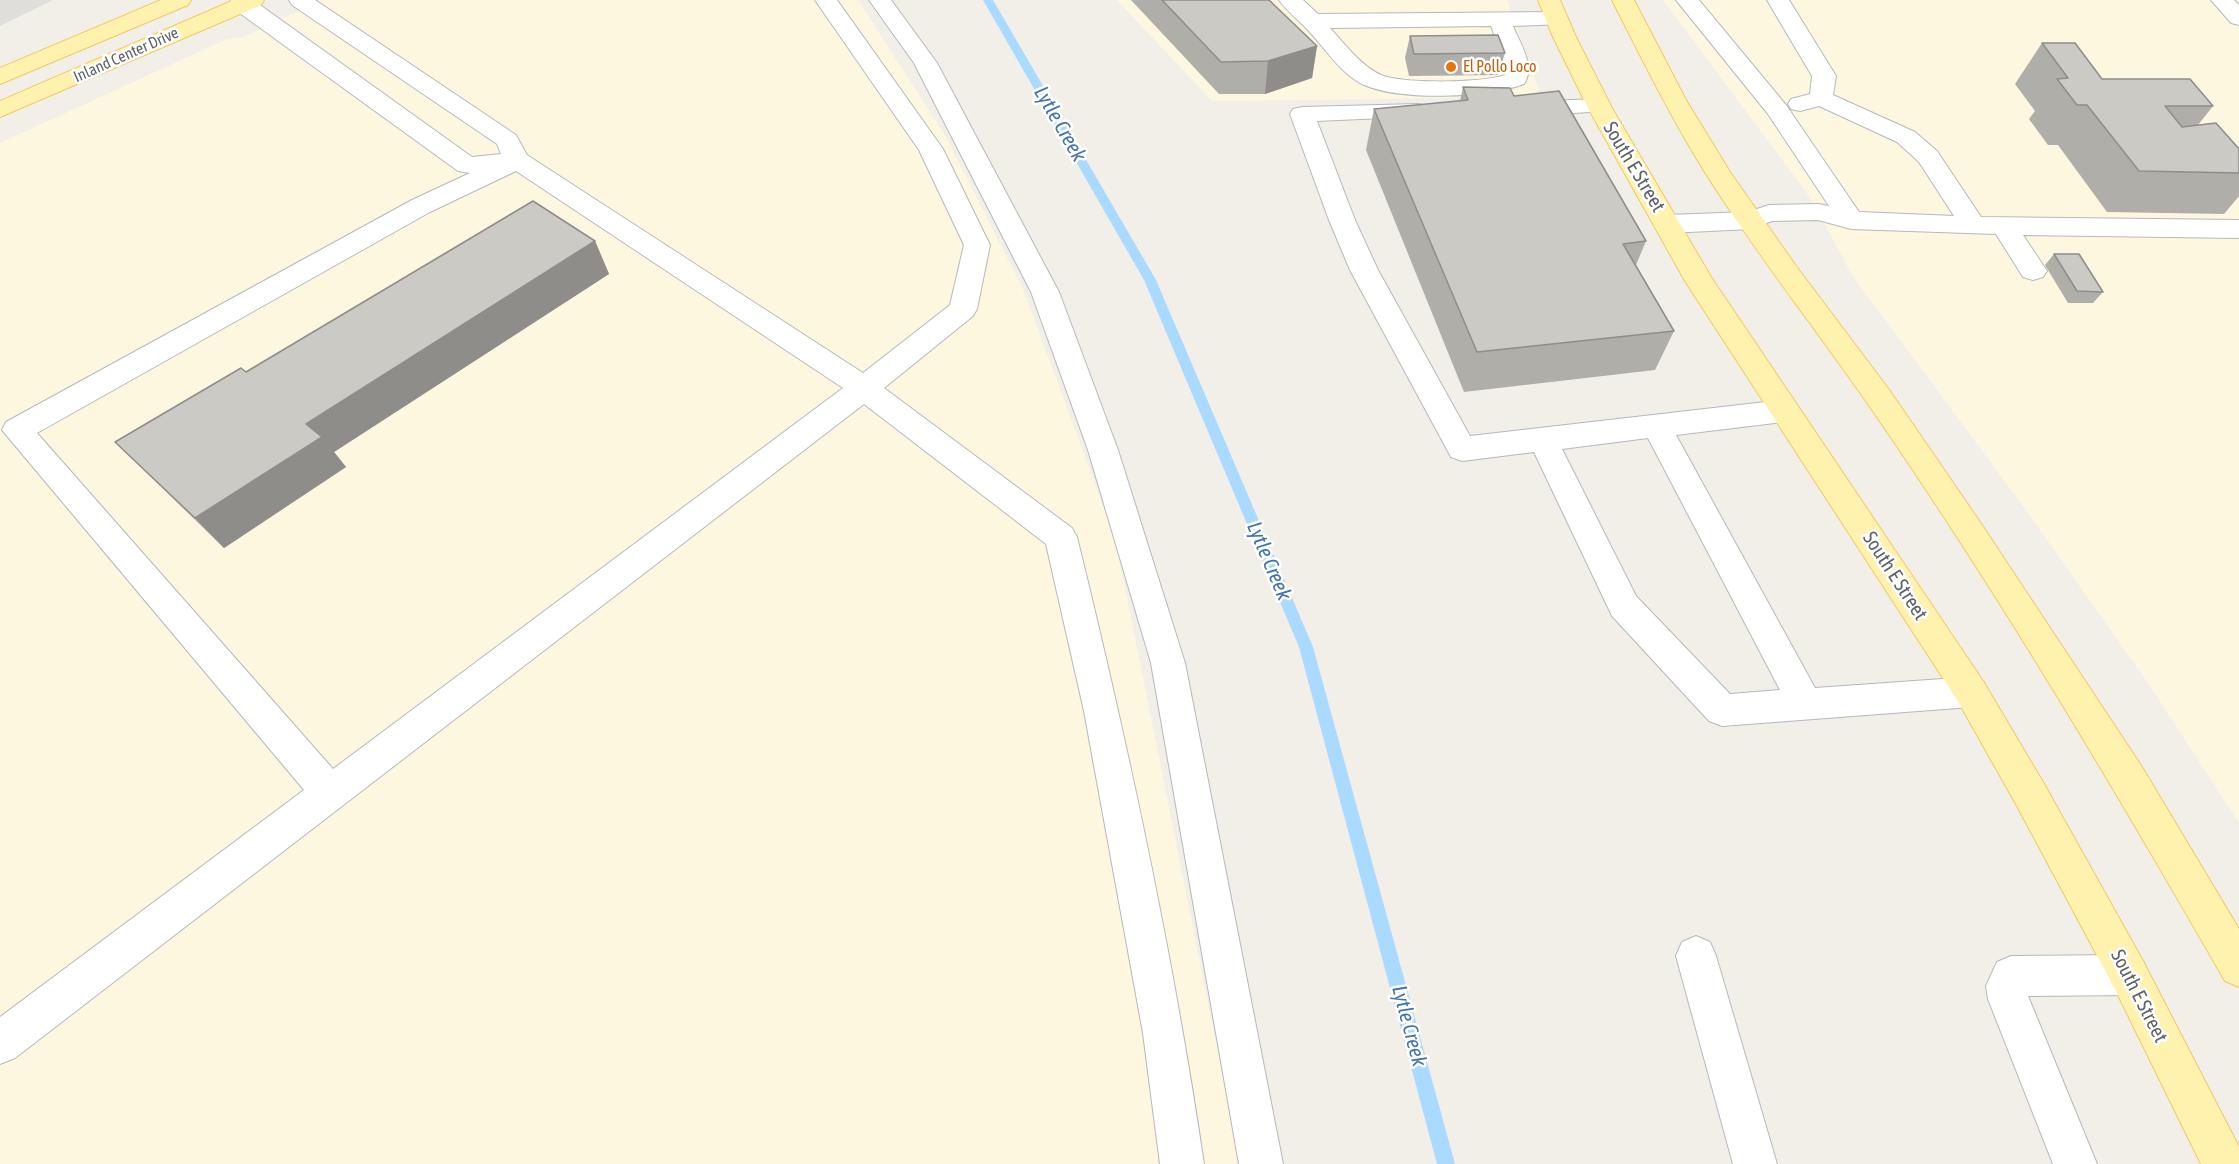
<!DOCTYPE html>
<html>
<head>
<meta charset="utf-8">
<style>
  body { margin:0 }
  canvas { display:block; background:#f1efe8 }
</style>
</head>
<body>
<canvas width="2239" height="1164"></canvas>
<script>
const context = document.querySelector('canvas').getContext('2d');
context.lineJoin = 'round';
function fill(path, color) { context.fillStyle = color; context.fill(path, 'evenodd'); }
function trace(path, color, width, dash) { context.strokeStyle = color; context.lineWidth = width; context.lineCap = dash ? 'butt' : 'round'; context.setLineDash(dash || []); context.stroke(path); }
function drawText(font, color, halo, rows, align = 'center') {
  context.font = font + ' "Asap Condensed",sans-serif'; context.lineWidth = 5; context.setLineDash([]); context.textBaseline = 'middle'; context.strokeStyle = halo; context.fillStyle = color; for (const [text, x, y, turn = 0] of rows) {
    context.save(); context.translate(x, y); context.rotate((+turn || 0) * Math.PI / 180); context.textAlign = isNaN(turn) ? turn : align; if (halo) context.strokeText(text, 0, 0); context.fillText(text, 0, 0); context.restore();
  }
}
fill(new Path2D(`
  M321,0H858L946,137L1023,289L1115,538L1240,1164H0V143L225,40L244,37Z
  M1117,0H1507L1539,90L1532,97L1212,101Z
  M1663,0H2239V823L2150,686L2026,510L1854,278L1809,196Z`), '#fef7e0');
fill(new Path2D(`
  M0,0H53L0,26Z`), '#e0deda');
fill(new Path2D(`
  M983,0H993L1156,280L1313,647L1455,1164H1437L1299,647L1144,280Z`), '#aadaff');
const minor = new Path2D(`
  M231,0H253L472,157L501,154L497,144L292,5L289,0H315L516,135L527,155L863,373L950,305L964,245L919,150L815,0H837L943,149L990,245L977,309L973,316L884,388L1072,528L1077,537C1128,744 1173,953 1204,1164H1160L1143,1033L1084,711L1046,544L864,404L15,1058L0,1064V1017L304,790L2,430L6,422L412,200L470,173L458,171L234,9ZM516,171L843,388L333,769L37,433L430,212Z
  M869,0H891L937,63L1059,292L1118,450L1185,663L1283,1164H1239L1151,663L1088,450L1031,292L914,63Z
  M1279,0H1303L1318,14L1556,12L1564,14L1567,19L1564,24L1513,26C1520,43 1536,67 1524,84C1486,98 1402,101 1364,85C1340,74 1323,45 1305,27C1296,18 1286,10 1279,0ZM1491,26L1503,58L1505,75C1482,83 1403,84 1381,75C1361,66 1345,44 1330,28Z
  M1676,0H1699L1786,105L1859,212L1954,216L1919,162L1897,142L1819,106L1800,111L1791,109L1788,104L1791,99L1810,94L1812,76L1767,0H1789L1836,76L1833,95L1915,132L1937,151L1981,217L2239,220V238L2023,235L2047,271L2043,277L2033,280L2023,277L1996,234L1851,229L1818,220L1772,221L1751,229L1668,233L1659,230L1655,224L1659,218L1668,215L1748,212L1769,205L1818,204L1829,206L1768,114Z
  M2211,0H2234L2239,5V25L2231,23Z
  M1597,99L1606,101L1609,106L1606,111L1524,116L1515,114L1512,109L1515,104L1524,102Z
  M1418,104L1427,106L1430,111L1427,116L1317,121L1355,220L1378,270L1470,436L1783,400L1794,403L1798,411L1794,419L1783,422L1676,435L1815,688L1971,677L1983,681L1989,692L1983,703L1971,707L1722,726L1709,721L1612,616L1534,452L1462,461L1451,457L1350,270L1329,220L1290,114L1293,109L1302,107ZM1648,438L1780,690L1730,694L1636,596L1562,449Z
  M1696,936L1710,942L1716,956L1777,1164H1733L1676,956L1682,942Z
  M2129,955L2143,961L2149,975L2143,989L2129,995L2028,996L2097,1164H2053L1988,999L1986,986L1997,962L2011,956Z`);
const major = new Path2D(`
  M161,0H191L188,5L0,84V68Z
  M234,0H264L261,5L0,117V101Z
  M1538,0H1560L1576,37L1612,108L1711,277L1983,681L2043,782L2143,961L2239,1147V1164H2201L2115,989L2017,806L1959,703L1685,281L1588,108L1553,37Z
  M1612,0H1634L1686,100L1730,172L1796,266L1890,391L1980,522L2142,767L2239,929V987L2225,981C2113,786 1998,592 1870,407C1816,329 1757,255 1706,174C1671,118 1642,59 1612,0Z`);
trace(minor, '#b5b8bc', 2);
trace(major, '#f2c960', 2);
fill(minor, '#fff');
fill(major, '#fff2af');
fill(new Path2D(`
  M1131,0H1269L1317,46L1312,78L1265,94H1219Z
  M1410,36L1505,53L1498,75L1409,76L1405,58Z
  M2042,43L2102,79L2213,106L2198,125L2239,149V196L2224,214L2107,212L2058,145H2048L2029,119L2035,111L2015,84Z
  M1463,87L1514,96L1646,241L1636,265L1674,331L1655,370L1464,392L1366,150L1374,109L1460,101Z
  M595,241L609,274L334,452L346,467L224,548L115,442Z
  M2054,254L2103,292L2093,303H2068L2045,265Z`), '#afaea9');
fill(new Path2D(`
  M1317,46L1312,78L1265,94L1268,61Z
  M595,241L609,274L334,452L346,467L224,548L195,518L306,424Z`), '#8f8d8a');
const building = new Path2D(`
  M1162,0H1269L1317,46L1268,61L1221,62Z
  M1498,35L1505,53L1414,54L1410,36Z
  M2042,43H2075L2102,79H2190L2213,106H2165L2182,127L2216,123L2239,149V173L2139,171L2087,105H2077L2057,79L2068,78Z
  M1463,87L1510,88L1514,96L1559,91L1646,241L1623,244L1674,331L1477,352L1374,109L1468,100Z
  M533,201L595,241L306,424L322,437L195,518L115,442L241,368L246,372Z
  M2054,254H2079L2103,292L2077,291Z`);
fill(building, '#cccac5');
trace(building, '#8f8d8a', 1.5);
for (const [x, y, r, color] of [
  [1451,67,6,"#e8710a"]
]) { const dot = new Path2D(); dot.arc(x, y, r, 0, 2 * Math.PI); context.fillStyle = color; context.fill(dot); trace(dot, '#fff', 2); }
drawText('16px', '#5f6368', '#fff', [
  ["Inland Center Drive",126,55,-24]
]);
drawText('16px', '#c56008', '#fff', [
  ["El Pollo Loco",1463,67]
], 'left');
drawText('20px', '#5f6368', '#fff', [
  ["South E Street",1634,167,59],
  ["South E Street",1895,576,57],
  ["South E Street",2139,996,63]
]);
drawText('italic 21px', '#4174aa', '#fff', [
  ["Lytle Creek",1060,124,60],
  ["Lytle Creek",1269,561,67],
  ["Lytle Creek",1409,1026,75]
]);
</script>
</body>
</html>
